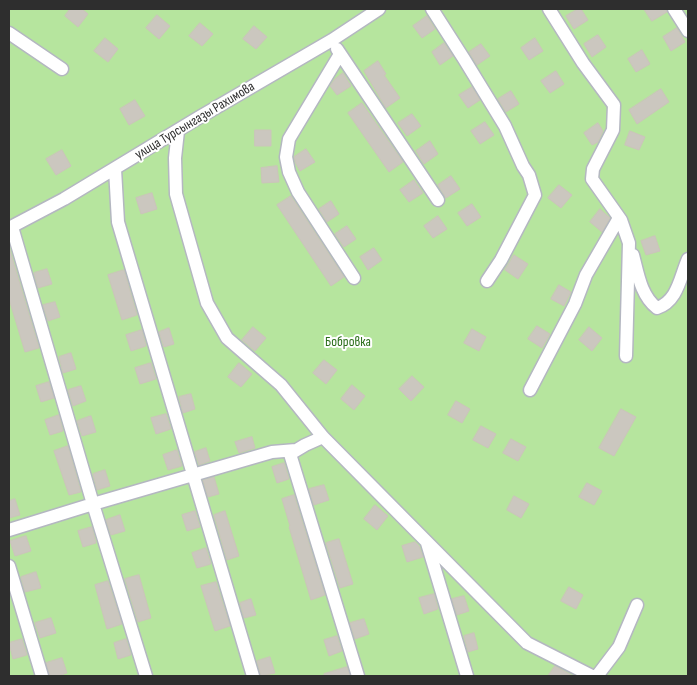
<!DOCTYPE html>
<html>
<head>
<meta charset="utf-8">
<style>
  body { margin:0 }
  #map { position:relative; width:697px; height:685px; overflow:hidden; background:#efe9e1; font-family:"Sofia Sans Condensed",sans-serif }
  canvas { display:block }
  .frame { position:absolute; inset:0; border:10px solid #2e2e2e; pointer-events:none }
</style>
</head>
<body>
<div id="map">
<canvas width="697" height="685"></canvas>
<div class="frame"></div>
</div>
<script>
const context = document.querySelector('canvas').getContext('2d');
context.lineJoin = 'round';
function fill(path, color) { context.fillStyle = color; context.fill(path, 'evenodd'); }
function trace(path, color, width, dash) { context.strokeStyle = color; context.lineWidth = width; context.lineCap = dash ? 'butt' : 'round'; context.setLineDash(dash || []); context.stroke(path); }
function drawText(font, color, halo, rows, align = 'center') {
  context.font = font + ' "Sofia Sans Condensed",sans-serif'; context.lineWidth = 4; context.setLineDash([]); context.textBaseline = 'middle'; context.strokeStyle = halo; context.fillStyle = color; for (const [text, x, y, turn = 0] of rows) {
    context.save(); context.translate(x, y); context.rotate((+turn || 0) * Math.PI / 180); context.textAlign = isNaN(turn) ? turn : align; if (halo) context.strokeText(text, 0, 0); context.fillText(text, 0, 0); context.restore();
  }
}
fill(new Path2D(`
  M9,9H688V676H9Z`), '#b6e59e');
const building = new Path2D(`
  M70,9H82L88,14L78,27L65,16Z
  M578,9H581L588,20L574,29L566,16Z
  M644,9H666L667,12L652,21Z
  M157,15L170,26L159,39L146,28Z
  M427,16L435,29L422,38L413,26Z
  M200,23L213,34L202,46L189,36Z
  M254,26L267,37L256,49L243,39Z
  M677,28L685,42L671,51L663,37Z
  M598,35L606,47L592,57L584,44Z
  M105,38L118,49L108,62L94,51Z
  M535,38L543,51L529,60L521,48Z
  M444,43L453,56L440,65L432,52Z
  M481,44L490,56L477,65L469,52Z
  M642,50L650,64L636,72L628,59Z
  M378,61L386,74L384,75L400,98L386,108L364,71Z
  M556,71L564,84L550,93L541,81Z
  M343,73L351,86L337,95L330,86L335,79Z
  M472,87L480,100L468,108L459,95Z
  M661,89L669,102L637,124L629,110Z
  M511,91L519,104L506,112L498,99Z
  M135,100L145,116L129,125L120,109Z
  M362,103L403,162L389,172L348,113Z
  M412,114L421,126L407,136L398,123Z
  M485,122L494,135L480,144L471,131Z
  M598,123L603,131L598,142L592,145L584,133Z
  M255,130H271V146H255Z
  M630,131L645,137L639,150L625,145Z
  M430,141L438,154L424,164L416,151Z
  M306,149L315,162L300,171L296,164L294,157Z
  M62,150L71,166L56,175L46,159Z
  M277,166L279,182L262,183L261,168Z
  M451,176L460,189L446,198L438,185Z
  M414,180L423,193L409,202L400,190Z
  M559,185L572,195L561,208L548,198Z
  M152,193L157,209L141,214L136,198Z
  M291,196L344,277L331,286L277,205Z
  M331,201L339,214L327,222L319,209Z
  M472,204L481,217L467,226L458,213Z
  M600,209L610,218L602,232L590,222Z
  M438,216L447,229L433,238L424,226Z
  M347,226L356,239L344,247L335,234Z
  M655,236L660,251L646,255L641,241Z
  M9,247L39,348L25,352L9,299Z
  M374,248L382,260L368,270L360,257Z
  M514,255L528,264L518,279L505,270Z
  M47,269L52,284L38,288L34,273Z
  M124,270L137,315L122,320L108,275Z
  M559,285L571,292L564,306L551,299Z
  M55,302L60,317L48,321L43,305Z
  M537,326L550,334L542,348L528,339Z
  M253,327L266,338L255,351L242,340Z
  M589,327L602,338L592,351L579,340Z
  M169,328L174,344L164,347L159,332Z
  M472,329L486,337L479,351L464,343Z
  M142,330L146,346L131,351L126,335Z
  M71,353L76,369L63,373L59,357Z
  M324,360L337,370L326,384L313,373Z
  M151,363L156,379L140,384L135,368Z
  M239,363L252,374L241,387L228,377Z
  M412,376L424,387L411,401L399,389Z
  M49,382L54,398L41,402L36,386Z
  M352,385L365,396L354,410L341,399Z
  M81,386L86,401L73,406L68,390Z
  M191,394L195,409L183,413L179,397Z
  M456,401L470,409L462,423L448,415Z
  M621,409L636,417L614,456L599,448Z
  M166,414L171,429L156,434L151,418Z
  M59,415L63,431L50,435L45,420Z
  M91,416L96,432L82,436L77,421Z
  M481,426L496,434L488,448L473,440Z
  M252,437L255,448L239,453L235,442Z
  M511,439L526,447L518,461L503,453Z
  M68,446L81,492L69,495L54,451Z
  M206,448L210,461L199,465L195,452Z
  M177,450L182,466L168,470L163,455Z
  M284,463L289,479L277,483L272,467Z
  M105,470L110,486L97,490L93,474Z
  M214,477L219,494L208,497L203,480Z
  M587,483L602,491L594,505L579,497Z
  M324,485L329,500L314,505L309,489Z
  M294,495L325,595L311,600L289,527L290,526L282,499Z
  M514,496L529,504L521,518L507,510Z
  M15,499L20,515L9,518V501Z
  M375,505L388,516L377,530L364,519Z
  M195,511L200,527L187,531L182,515Z
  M225,511L239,556L227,560L214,515Z
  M120,515L125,531L111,535L106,520Z
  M92,527L96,543L83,547L78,531Z
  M26,536L31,551L15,556L10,541Z
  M339,539L353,584L340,588L326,543Z
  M415,542L419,546L423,557L407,562L402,546Z
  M206,548L211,564L197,568L192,553Z
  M36,572L41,588L25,592L21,577Z
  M139,575L151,618L138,622L125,579Z
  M108,581L122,624L107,629L95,585Z
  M216,582L230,626L215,631L201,586Z
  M569,587L583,595L576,609L561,601Z
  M434,594L438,609L424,614L419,598Z
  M464,596L469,611L457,615L452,599Z
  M251,599L256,615L244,618L240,603Z
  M51,618L56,633L40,638L35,623Z
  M364,619L369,634L355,639L350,623Z
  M474,633L478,649L468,652L464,636Z
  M337,636L342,651L329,656L324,640Z
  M22,639L27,655L13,659L9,643Z
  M126,639L131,655L118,659L114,643Z
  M270,657L275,673L261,676L257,661Z
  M62,658L67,673L58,676H50L46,663Z
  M555,666L566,672L573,676H548Z
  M347,667L350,676H324V674Z`);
fill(building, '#cbc7bf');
trace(building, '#cbc5ba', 1);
const minor = new Path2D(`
  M432,9L464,59L505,126L523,166L529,175L535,195L501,260L487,281
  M549,9L583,63L614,105L613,130L593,169L592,179L621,220L629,243L626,356
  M674,9L688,31
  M9,33L62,69
  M337,49L438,200
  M340,54L289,139L286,157L289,172L298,192L354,278
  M178,131L175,158L176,194L207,303L227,338L281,385L323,437L527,643L592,676
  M115,169L118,222L253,676
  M12,227L93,504L146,676
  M9,228L64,199L198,118L332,40L379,9
  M633,255C638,274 641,296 657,308C678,301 680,277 688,259
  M530,390L575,304L586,275L619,218
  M323,437L305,445L290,454L358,676
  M9,530L93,504L272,452L296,450
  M427,543L467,676
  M9,566L42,676
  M597,676L619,647L637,605`);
trace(minor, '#b4b7c1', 15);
trace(minor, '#fff', 12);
drawText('14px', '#2e2e2e', '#fff', [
  ["улица Турсынгазы Рахимова",195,121,-31]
]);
drawText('14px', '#2c6e1b', '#fff', [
  ["Бобровка",348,342]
]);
</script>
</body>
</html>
